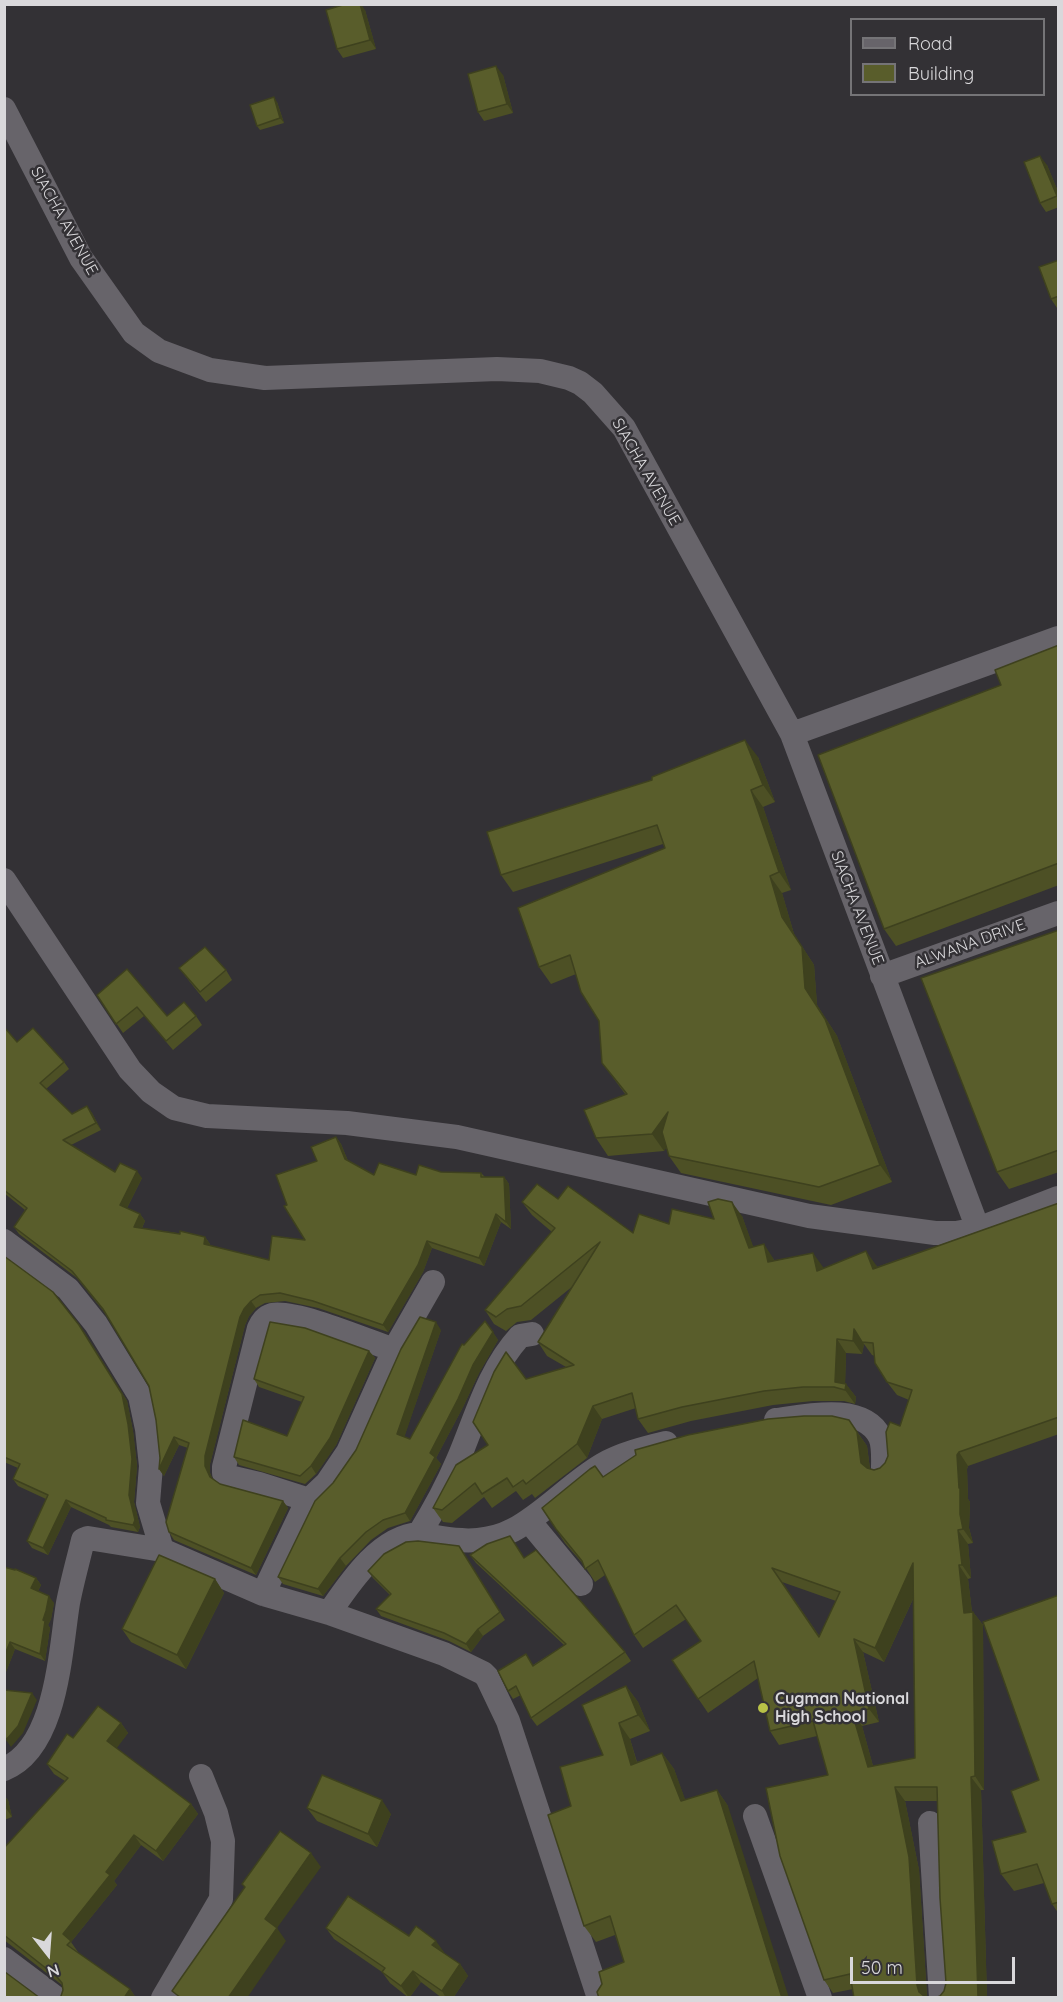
<!DOCTYPE html>
<html>
<head>
<meta charset="utf-8">
<style>
  body { margin:0 }
  #map { position:relative; width:1063px; height:2002px; overflow:hidden; background:#333135; font-family:Quicksand,sans-serif }
  canvas { display:block }
  .frame { position:absolute; inset:0; border:6px solid #d9d8db; pointer-events:none }
  .legend { position:absolute; left:850px; top:18px; width:195px; height:78px; box-sizing:border-box; background:#333135; border:2px solid #757477; margin:0; padding:8px 10px; list-style:none; font-size:18px; color:#d9d8db }
  .legend li { display:flex; align-items:center; gap:12px; height:30px }
  .legend b { width:30px; border:2px solid #757477 }
  .north { position:absolute; left:18px; top:1924px; width:60px; height:60px; -webkit-text-stroke:4px #333135; paint-order:stroke; rotate:163deg; font-size:16px; font-weight:700; line-height:24px; text-align:center; color:#d9d8db }
  .north::after { content:''; display:block; margin:auto; width:21px; height:27px; background:#d9d8db; clip-path:polygon(50% 0,100% 100%,50% 72%,0 100%) }
  .scale { position:absolute; left:850px; top:1957px; width:165px; height:27px; box-sizing:border-box; border:3px solid #d9d8db; border-top:0; padding-left:8px; font-size:18px; line-height:21px; white-space:nowrap; color:#d9d8db; -webkit-text-stroke:4px #333135; paint-order:stroke }
</style>
</head>
<body>
<div id="map">
<canvas width="1063" height="2002"></canvas>
<div class="frame"></div>
<ul class="legend">
<li><b style="height:8px;background:#67646a"></b>Road</li>
<li><b style="height:16px;background:#595d2b"></b>Building</li>
</ul>
<div class="north">N</div>
<div class="scale">50 m</div>
</div>
<script>
const context = document.querySelector('canvas').getContext('2d');
context.lineJoin = 'round';
function trace(path, color, width, dash) { context.strokeStyle = color; context.lineWidth = width; context.lineCap = dash ? 'butt' : 'round'; context.setLineDash(dash || []); context.stroke(path); }
function fill(path, color) { context.fillStyle = color; context.fill(path, 'evenodd'); }
function drawText(font, color, halo, rows, align = 'center') {
  context.font = font + ' Quicksand,sans-serif'; context.lineWidth = 5; context.setLineDash([]); context.textBaseline = 'middle'; context.strokeStyle = halo; context.fillStyle = color; for (const [text, x, y, turn = 0] of rows) {
    context.save(); context.translate(x, y); context.rotate((+turn || 0) * Math.PI / 180); context.textAlign = isNaN(turn) ? turn : align; if (halo) context.strokeText(text, 0, 0); context.fillText(text, 0, 0); context.restore();
  }
}
trace(new Path2D(`
  M4,109L81,258L134,333L159,351L210,370L265,378L497,369L540,371L569,378L580,383L593,393L624,428L792,734L978,1229
  M792,734L1058,638
  M4,880L130,1070L151,1092L174,1108L207,1116L347,1123L457,1137L809,1216L935,1233H956L978,1229L1058,1198
  M882,976L1058,913
  M4,1241L68,1289L96,1324L140,1396L147,1429L151,1466L148,1503L162,1550
  M776,1420C806,1416 864,1403 880,1437C884,1446 883,1459 883,1469
  M309,1500L259,1484L229,1477L224,1473V1467L259,1328C262,1322 265,1317 272,1315C295,1310 368,1341 394,1350
  M529,1521L581,1584
  M419,1534C434,1510 447,1486 458,1460C476,1418 488,1371 520,1336L532,1334
  M263,1594L302,1512L309,1500L327,1483L348,1452L394,1350L433,1282
  M329,1613C349,1584 379,1537 419,1534C426,1534 434,1537 441,1538C466,1542 490,1542 513,1530C545,1513 570,1484 602,1465C621,1454 645,1448 666,1443
  M4,1769C57,1748 60,1652 68,1603C72,1582 78,1561 83,1540L88,1538L162,1550L263,1594L329,1613L444,1654L483,1673L487,1677L508,1721L599,1998
  M755,1816L820,1998
  M930,1823L941,1998
  M4,1959L56,1998
  M163,1998L221,1899L223,1841L216,1813L201,1776`), '#67646a', 24);
fill(new Path2D(`
  M365,10L376,49L343,58L337,49Z
  M503,75L513,113L484,121L478,112Z
  M277,102L284,123L260,130L257,126Z
  M1047,165L1059,194V207L1046,212L1040,203Z
  M1059,260V307L1057,308L1051,299Z
  M1059,645V885L896,946L884,929L1001,685Z
  M758,757L775,802L763,807L791,890L782,893L794,934L814,965L817,1005L837,1036L892,1182L831,1205L681,1173L669,1156L666,1147L664,1151L608,1156L596,1138L626,1095L602,1063L599,1021L576,974L551,984L539,967L665,848L663,844L513,892L501,875Z
  M1059,930V1172L1009,1189L997,1172Z
  M179,968L226,970L232,980L206,1002L186,977Z
  M97,995L167,1016H196L202,1025L173,1050L144,1016L123,1033Z
  M4,1027L17,1042L64,1062L69,1069L46,1089L72,1114L87,1106L92,1113L101,1130L71,1145L115,1172L142,1178L127,1208L140,1214L145,1221L142,1228L205,1237L210,1244V1246L269,1260L305,1240L287,1205L317,1161L336,1137L341,1144L348,1161L374,1175H416L441,1172L481,1173L485,1177H504L509,1184L511,1229L501,1222L484,1266L432,1248L423,1272L388,1332L318,1308L285,1301L265,1303L256,1308L249,1316L245,1325L210,1464V1473L212,1478L220,1484L283,1501L288,1508L256,1575L174,1540L169,1532L188,1448L179,1445L164,1476L159,1469L160,1458L156,1420L149,1386L105,1313L77,1278L19,1234L14,1227L25,1210L4,1193Z
  M558,1199L633,1233L669,1224L742,1216L753,1247L773,1258L774,1261L823,1267V1269L876,1265L877,1267L1059,1203V1434L968,1466L967,1469L968,1499L970,1502L969,1528L973,1543L968,1544L971,1578L968,1579L972,1612H973L983,1625L984,1790H981L987,1998H935L940,1996L944,1991L946,1983L938,1801H905L919,1870L927,1997L853,1989L833,1993L824,1980L828,1775L817,1736L779,1745L770,1731L758,1678L708,1713L672,1660L701,1641L686,1619L643,1648L634,1635L605,1575L595,1582L584,1565L565,1543L542,1508L603,1477L849,1420L867,1446L870,1469L874,1470L880,1468L885,1463L900,1426L909,1400L897,1395L887,1382L875,1356L872,1355L864,1344L862,1354L846,1353L845,1383L856,1397L855,1404L844,1401H813L773,1405L691,1421L648,1433L638,1419L636,1408L602,1419L587,1458L535,1498L532,1494L523,1500L516,1491L492,1508L484,1497L452,1523L443,1522L433,1508L488,1445L526,1379L566,1367L547,1356L538,1342L573,1286L531,1320L517,1322L506,1331L494,1324L485,1310L552,1232L532,1215L522,1202ZM782,1582L836,1601L820,1637ZM914,1597L915,1758L873,1766L862,1726L879,1722L863,1652L884,1662Z
  M4,1256L84,1332L127,1401L133,1431L137,1466L134,1502L140,1527L138,1532L111,1527L109,1525L71,1507L48,1555L32,1548L27,1541L46,1499L18,1486L13,1479L18,1468L4,1462Z
  M485,1321L498,1340L479,1373L463,1407L436,1458L441,1464L410,1521L388,1528L371,1540L346,1566L323,1596L283,1584L278,1577L333,1483L441,1330L404,1437L410,1439Z
  M369,1351L375,1358L336,1445L316,1474L305,1484L239,1465L234,1457L287,1436L302,1402L259,1387L254,1379Z
  M516,1545L524,1558L625,1652L631,1661L537,1726L531,1718L521,1695L513,1699L508,1691L533,1665L564,1645L476,1563L470,1555Z
  M459,1546L505,1620L483,1636L471,1652L449,1641L381,1616L376,1609L390,1595L373,1578L368,1571Z
  M4,1567L36,1578L41,1585L38,1591L54,1603L51,1619L48,1625L50,1628L45,1661L15,1649L4,1677Z
  M215,1579L224,1593L186,1669L131,1642L122,1629Z
  M1059,1595V1914L1052,1904L1044,1883L1014,1891L1001,1874L1026,1832L1039,1780Z
  M626,1686L638,1702L650,1731L630,1739L637,1762L662,1753L674,1769L685,1800L717,1790L728,1806L624,1962L615,1935L596,1942L584,1926L571,1806L603,1755Z
  M98,1706L121,1723L128,1733L116,1748L191,1804L198,1814L163,1861L141,1845L114,1881L117,1885L71,1942L78,1952H77L130,1989L136,1998H59L61,1996L63,1990L62,1985L4,1940V1848L65,1781L54,1774L47,1764L67,1734L73,1738Z
  M4,1796L8,1800L12,1817L4,1820Z
  M307,1808L391,1814L377,1847L317,1821Z
  M326,1928L409,1936L444,1952L443,1953L460,1964L468,1976L453,1998H442L421,1982L409,1998L390,1983L382,1972L334,1939Z`), '#4d5025');
fill(new Path2D(`
  M360,4H361L365,10L376,49L370,40Z
  M496,66L503,75L513,113L507,104Z
  M274,97L277,102L284,123L280,118Z
  M1040,156L1047,165L1059,194V199Z
  M745,740L758,757L775,802L763,785Z
  M751,790L763,807L791,890L779,872Z
  M770,876L782,893L794,934L814,965L817,1005L837,1036L892,1182L880,1165L805,988Z
  M87,1106L92,1113L101,1130L96,1123Z
  M668,1112L680,1129L664,1151L652,1134Z
  M336,1137L341,1144L350,1166L345,1159Z
  M137,1171L142,1178L125,1212L120,1205Z
  M504,1177L509,1184L511,1229L506,1222Z
  M732,1202L742,1216L759,1262L749,1248Z
  M140,1214L145,1221L139,1234L134,1227Z
  M496,1214L501,1222L484,1266L479,1258Z
  M205,1237L210,1244L209,1251L204,1244Z
  M427,1241L432,1248L423,1272L388,1332L383,1325Z
  M764,1244L773,1258L778,1276L768,1262Z
  M866,1251L876,1265L883,1282L873,1269Z
  M813,1253L823,1267L827,1285L817,1271Z
  M251,1301L256,1308L249,1316L245,1325L210,1464V1473L215,1484L210,1477L205,1466V1456L240,1317L244,1309Z
  M436,1322L441,1330L403,1441L397,1434Z
  M79,1325L127,1401L133,1431L137,1466L134,1502L140,1527L138,1532L133,1525Z
  M854,1329L864,1344L862,1354L853,1341Z
  M493,1332L498,1340L479,1373L463,1407L436,1458L441,1464L410,1521L405,1513L430,1453L473,1365Z
  M837,1339L846,1353L845,1390L835,1382Z
  M369,1351L375,1358L336,1445L316,1474L311,1466Z
  M846,1384L856,1397L855,1404L845,1390Z
  M593,1406L602,1419L587,1458L577,1444Z
  M857,1432L867,1446L871,1477L861,1463Z
  M174,1437L179,1445L164,1476L159,1469Z
  M959,1452L968,1466L967,1469L968,1499L970,1502L969,1528L973,1543L963,1529L960,1514L957,1455Z
  M66,1500L71,1507L48,1555L43,1548Z
  M283,1501L288,1508L256,1575L251,1568Z
  M958,1530L968,1544L971,1578L962,1565Z
  M340,1558L346,1566L323,1596L318,1589Z
  M913,1563L923,1577L884,1662L875,1648Z
  M959,1565L968,1579L973,1621V1612L983,1625L984,1790L975,1776L964,1613Z
  M36,1578L41,1585L36,1595L31,1588Z
  M215,1579L224,1593L186,1669L177,1655Z
  M49,1596L54,1603L51,1619L48,1625L50,1628L45,1661L40,1654L43,1620Z
  M478,1629L483,1636L471,1652L466,1644Z
  M854,1639L863,1652L879,1722L869,1709Z
  M10,1642L15,1649L4,1677V1657Z
  M626,1686L638,1702L650,1731L638,1715Z
  M32,1693L37,1700L23,1733L11,1747L6,1740Z
  M852,1712L862,1726L877,1781L868,1767Z
  M121,1723L128,1733L114,1752L107,1741Z
  M619,1723L630,1739L642,1781L631,1765Z
  M662,1753L674,1769L692,1818L681,1801Z
  M971,1777L981,1790L987,1998H979L978,1997Z
  M895,1787L905,1801L919,1870L927,1998H923L919,1992L917,1985Z
  M717,1790L728,1806L789,1998H782Z
  M4,1796L8,1800L12,1817L5,1807Z
  M382,1800L391,1814L377,1847L368,1834Z
  M191,1804L198,1814L163,1861L156,1851Z
  M134,1835L141,1845L114,1881L117,1885L71,1942L63,1934L106,1872Z
  M311,1853L321,1867L277,1928L286,1941L247,1998H228L265,1919Z
  M436,1941L444,1952L440,1957L432,1945Z
  M460,1964L468,1976L453,1998H446L442,1991Z
  M413,1971L421,1982L409,1998L401,1986Z
  M130,1989L136,1998H124Z`), '#3e411e');
const building = new Path2D(`
  M346,4H360L370,40L337,49L326,10Z
  M496,66L507,104L478,112L468,74Z
  M274,97L280,118L257,126L250,105Z
  M1040,156L1057,196L1040,203L1024,162Z
  M1059,260V296L1051,299L1039,267Z
  M1059,645V863L884,929L818,755L1001,685L995,670Z
  M745,740L763,785L751,790L779,872L770,876L782,917L802,947L805,988L825,1019L880,1165L819,1187L669,1156L662,1132L668,1112L652,1134L596,1138L584,1110L627,1094L602,1063L599,1021L581,992L570,955L539,967L518,908L665,848L657,825L501,875L487,832L652,780V777Z
  M1059,930V1150L997,1172L921,978Z
  M205,947L226,970L200,992L179,968Z
  M127,969L167,1016L184,1002L196,1016L166,1041L137,1007L116,1024L97,995Z
  M4,1027L17,1042L33,1028L64,1062L40,1083L72,1114L87,1106L96,1123L63,1140L115,1172L120,1163L137,1171L120,1205L140,1214L134,1227L180,1234V1231L205,1237L204,1244L269,1260L272,1236L305,1240L284,1206L287,1205L276,1175L317,1161L311,1147L336,1137L345,1159L374,1175L379,1163L416,1175L419,1165L441,1172L481,1173V1177H504L506,1222L496,1214L479,1258L427,1241L418,1265L383,1325L313,1301L280,1293L260,1295L251,1301L244,1309L240,1317L205,1456V1466L210,1477L220,1484L283,1501L251,1568L169,1532L166,1522L189,1443L174,1437L159,1469L160,1458L156,1420L149,1386L103,1309L72,1271L14,1227L27,1208L4,1190Z
  M537,1184L558,1199L568,1186L633,1233L639,1214L669,1224L672,1209L714,1219L708,1202L718,1199L732,1202L749,1248L764,1244L768,1262L813,1253L817,1271L866,1251L873,1269L1059,1203V1417L959,1452L957,1455L959,1488H960V1514L963,1529L958,1530L962,1565H959L964,1613L973,1612L975,1776L971,1777L978,1997L973,1998H935L940,1996L944,1991L946,1983L940,1898L937,1787H895L909,1857L917,1985L919,1992L925,1997L928,1998H854L850,1974L824,1980L780,1856L766,1788L828,1775L813,1721L770,1731L754,1661L698,1699L672,1660L701,1641L676,1605L634,1635L598,1560L585,1569L582,1561L556,1529L542,1508L590,1469L595,1466L603,1477L636,1455L635,1450L688,1435L768,1419L804,1416H832L849,1420L857,1432L861,1463L867,1468L874,1470L880,1468L885,1463L888,1456L886,1432L890,1422L900,1426L912,1390L887,1382L875,1363L873,1343L862,1342L854,1329L853,1341L837,1339L835,1382L846,1384L845,1390L834,1387H803L764,1391L682,1407L638,1419L632,1393L593,1406L577,1444L526,1484L523,1480L513,1487L507,1478L482,1494L475,1483L442,1510L433,1508L456,1465L488,1445L473,1422L494,1372L506,1352L526,1379L574,1365L538,1342L600,1242L521,1306L507,1309L496,1317L485,1310L555,1228L522,1202ZM913,1563L915,1758L868,1767L852,1712L869,1709L854,1639L875,1648ZM772,1568L840,1592L819,1637Z
  M4,1256L53,1292L79,1325L122,1394L128,1424L132,1459L129,1495L135,1520L133,1525L106,1520V1518L66,1500L43,1548L27,1541L48,1495L13,1479L20,1464L4,1457Z
  M420,1317L436,1322L397,1434L410,1439L462,1344L464,1345L485,1321L493,1332L473,1365L458,1399L430,1453L435,1457L405,1513L383,1520L366,1532L340,1558L318,1589L278,1577L315,1501L333,1483L356,1450L401,1349Z
  M270,1322L305,1328L369,1351L330,1438L311,1466L300,1476L234,1457L243,1420L287,1436L304,1397L254,1379Z
  M510,1536L524,1558L536,1550L625,1652L531,1718L516,1686L508,1691L498,1671L526,1654L533,1666L566,1644L470,1555L487,1544Z
  M418,1541L459,1546L500,1612L478,1629L466,1644L444,1633L376,1609L391,1594L368,1571L384,1554L406,1542Z
  M159,1555L215,1579L177,1655L122,1629Z
  M4,1567L15,1570V1569L36,1578L31,1588L49,1596L46,1611L43,1620L45,1621L40,1654L10,1642L4,1657Z
  M1059,1595V1902L1052,1904L1037,1864L1001,1874L992,1841L1026,1832L1011,1791L1039,1780L983,1622Z
  M626,1686L638,1715L619,1723L631,1765L662,1753L681,1801L717,1790L782,1998H599L597,1992L602,1984L599,1972L624,1962L610,1916L584,1926L548,1815L571,1806L560,1767L603,1755L582,1705Z
  M4,1690L32,1693L18,1726L6,1740L4,1730Z
  M98,1706L121,1723L107,1741L191,1804L156,1851L134,1835L106,1872L110,1875L63,1934L71,1941L67,1945L130,1989L124,1998H59L61,1996L63,1990L62,1983L57,1977L4,1935V1848L68,1778L47,1764L67,1734L73,1738Z
  M322,1775L382,1800L368,1834L307,1808Z
  M280,1831L311,1853L265,1919L277,1928L228,1998H181L172,1991L245,1887L242,1884Z
  M348,1896L409,1936L416,1926L436,1941L432,1945L460,1964L442,1991L413,1971L401,1986L382,1972L385,1968L326,1928Z
  M5,1972L40,1998H4Z`);
fill(building, '#595d2b');
trace(building, '#3e411e', 1.5);
for (const [x, y, r, color] of [
  [763,1708,6,"#b8c147"]
]) { const dot = new Path2D(); dot.arc(x, y, r, 0, 2 * Math.PI); context.fillStyle = color; context.fill(dot); trace(dot, '#333135', 2); }
drawText('16px', '#d9d8db', '#333135', [
  ["SIACHA AVENUE",64,221,61],
  ["SIACHA AVENUE",646,472,60],
  ["SIACHA AVENUE",857,908,69],
  ["ALWANA DRIVE",970,944,-20]
]);
drawText('bold 16px', '#d9d8db', '#333135', [
  ["Cugman National",775,1699],
  ["High School",775,1717]
], 'left');
</script>
</body>
</html>
